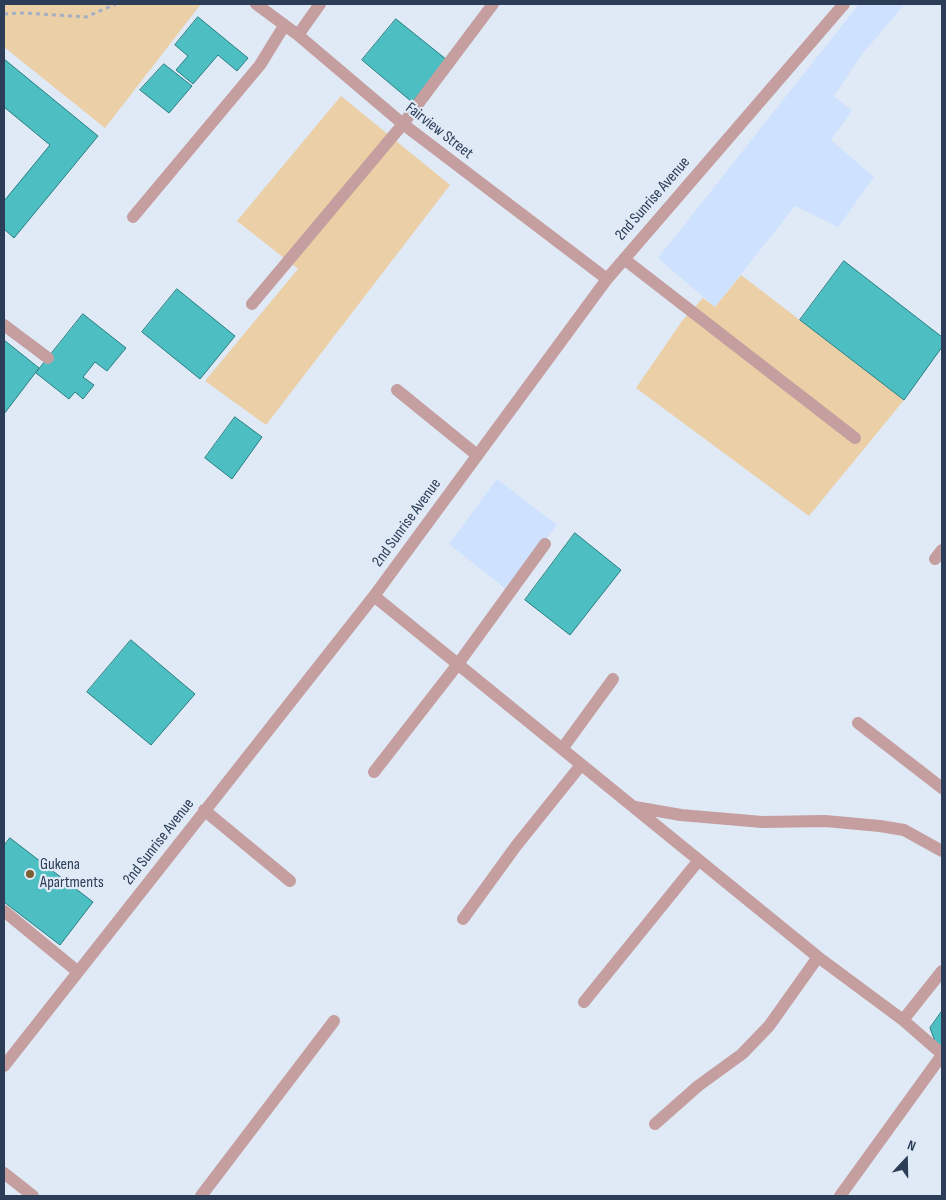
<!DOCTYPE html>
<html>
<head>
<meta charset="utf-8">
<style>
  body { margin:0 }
  #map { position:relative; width:946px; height:1200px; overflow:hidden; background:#e0e9f6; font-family:"Sofia Sans Condensed",sans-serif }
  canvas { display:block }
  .frame { position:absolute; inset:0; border:5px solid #2b3d57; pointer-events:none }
  .north { position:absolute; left:881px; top:1135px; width:50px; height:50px; -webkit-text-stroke:4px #e0e9f6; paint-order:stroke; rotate:21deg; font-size:14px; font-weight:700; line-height:20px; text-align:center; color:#2b3d57 }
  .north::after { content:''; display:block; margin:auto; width:18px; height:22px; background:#2b3d57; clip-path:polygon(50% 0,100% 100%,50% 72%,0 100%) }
</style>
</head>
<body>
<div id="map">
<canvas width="946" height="1200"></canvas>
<div class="frame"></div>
<div class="north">N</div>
</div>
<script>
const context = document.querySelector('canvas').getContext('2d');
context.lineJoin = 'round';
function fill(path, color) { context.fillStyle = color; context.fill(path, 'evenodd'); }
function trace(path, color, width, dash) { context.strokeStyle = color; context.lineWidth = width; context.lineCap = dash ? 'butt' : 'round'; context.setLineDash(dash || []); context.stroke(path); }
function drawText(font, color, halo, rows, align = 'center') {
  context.font = font + ' "Sofia Sans Condensed",sans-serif'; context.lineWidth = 4.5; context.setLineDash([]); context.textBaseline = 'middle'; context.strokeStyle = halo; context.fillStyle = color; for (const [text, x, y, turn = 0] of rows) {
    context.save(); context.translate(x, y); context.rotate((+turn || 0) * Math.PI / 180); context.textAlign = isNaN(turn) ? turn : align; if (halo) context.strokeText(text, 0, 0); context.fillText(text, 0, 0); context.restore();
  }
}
fill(new Path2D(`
  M859,4H905L863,53L834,96L852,111L831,140L874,177L838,227L795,206L715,307L658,258Z
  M497,479L557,525L506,589L449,544Z`), '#cee1fe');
fill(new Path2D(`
  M4,4H201L105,128L4,47Z
  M341,96L450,185L266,425L205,381L298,269L237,221Z
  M741,275L904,400L809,516L636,388L682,321L703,298L715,307Z`), '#ebcfa7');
const building = new Path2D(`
  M198,17L248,58L237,71L218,55L193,84L176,70L188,56L175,45Z
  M396,19L447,60L412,102L362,60Z
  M4,59L98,136L14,238L4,229V201L50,145L4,107Z
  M164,64L192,86L169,113L140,90Z
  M844,261L942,337V347L904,400L800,320Z
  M177,289L235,336L200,379L142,332Z
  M83,314L126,348L107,371L95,362L83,377L94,385L83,399L75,392L69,399L36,373Z
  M4,340L39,368L4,414Z
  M235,417L262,437L232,479L205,458Z
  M575,533L621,570L570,635L525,600Z
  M131,640L195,694L151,745L87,692Z
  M10,838L93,902L60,945L4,902V846Z
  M942,1011V1048L936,1044L930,1028Z`);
fill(building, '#4dbfc2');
trace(building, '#257e81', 1);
trace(new Path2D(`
  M4,14L23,13L86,17L116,4`), '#a4b0c1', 3, [4, 4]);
trace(new Path2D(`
  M256,4L298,35L403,124L607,279
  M298,35L320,4
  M133,217L260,65L284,26
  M624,259L855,438
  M252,304L403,124L493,4
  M4,325L48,358
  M397,390L477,455
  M935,559L942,550
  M374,596L818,957L903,1020L942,1054
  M858,723L942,788
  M562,749L613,679
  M374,772L458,664L545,544
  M635,807L681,815L762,822L825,821L880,826L904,830L942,851
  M204,810L290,881
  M4,911L77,971
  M463,919L516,846L581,765
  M584,1002L699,860
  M903,1020L942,971
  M4,1066L374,596L607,279L844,4
  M655,1124L698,1086L742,1054L769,1026L818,957
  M4,1173L33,1196
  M201,1196L334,1021
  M840,1196L942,1055`), '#c59e9f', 12);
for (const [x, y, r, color] of [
  [30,874,5,"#7b5e31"]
]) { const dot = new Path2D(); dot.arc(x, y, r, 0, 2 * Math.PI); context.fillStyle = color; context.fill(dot); trace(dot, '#e0e9f6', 2); }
drawText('16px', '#2b3d57', '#e0e9f6', [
  ["Fairview Street",439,131,38],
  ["2nd Sunrise Avenue",653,199,-49],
  ["2nd Sunrise Avenue",407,523,-54],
  ["2nd Sunrise Avenue",159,842,-52]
]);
drawText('16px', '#2b3d57', '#e0e9f6', [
  ["Gukena",40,865],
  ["Apartments",40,883]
], 'left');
</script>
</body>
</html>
